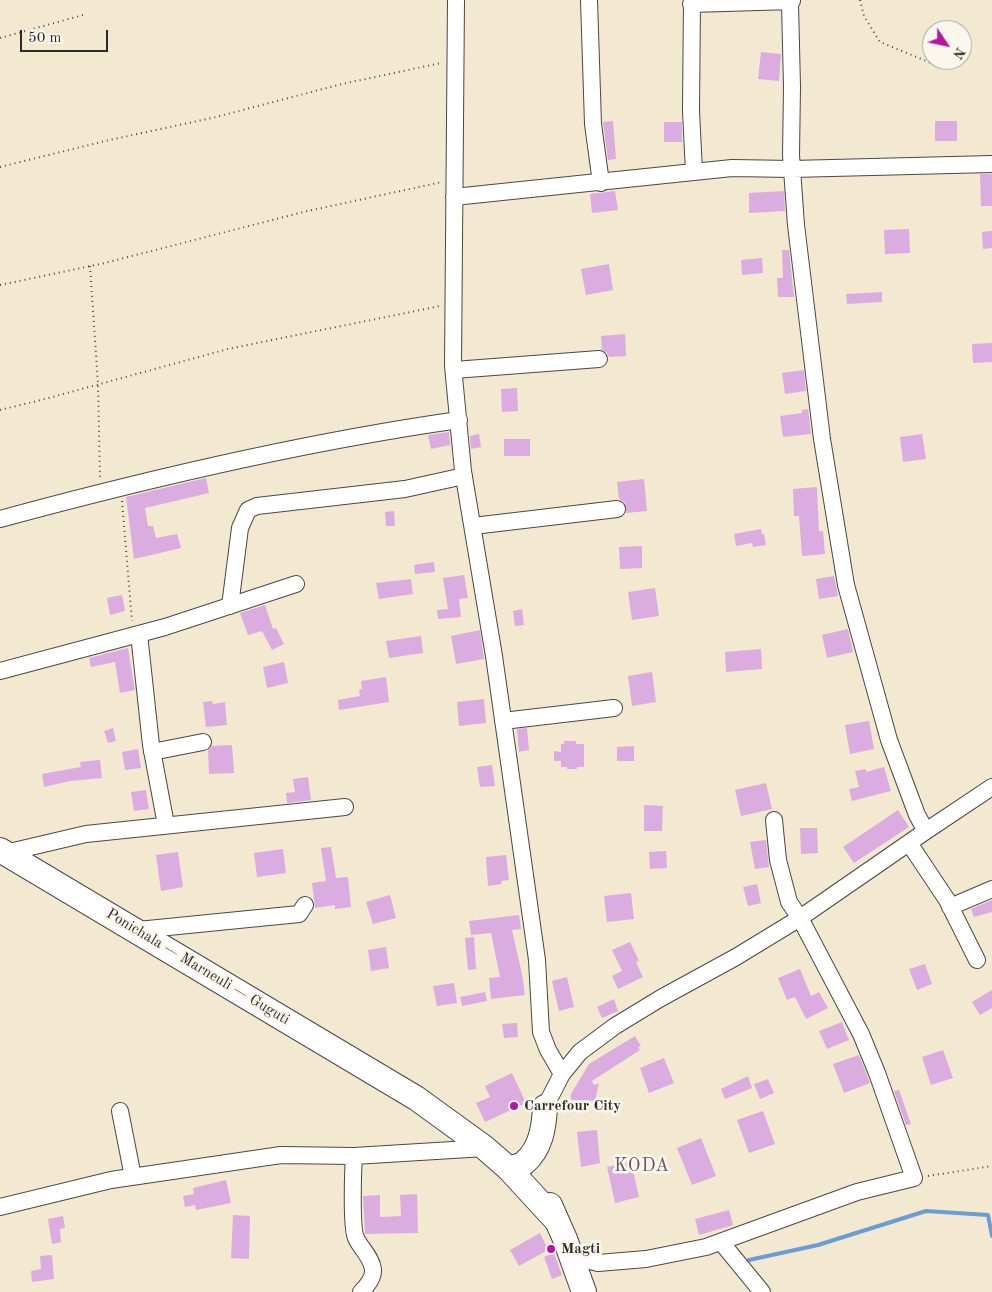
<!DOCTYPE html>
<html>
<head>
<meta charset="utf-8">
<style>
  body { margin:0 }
  #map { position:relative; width:992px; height:1292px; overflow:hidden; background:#f3e9d1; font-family:"Old Standard TT",serif }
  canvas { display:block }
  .north { position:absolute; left:922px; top:20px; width:50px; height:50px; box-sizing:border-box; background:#fbf7ec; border:1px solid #a8a59f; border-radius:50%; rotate:124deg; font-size:14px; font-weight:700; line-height:20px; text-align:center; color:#2b2b2b }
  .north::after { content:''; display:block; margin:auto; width:18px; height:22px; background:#b5179e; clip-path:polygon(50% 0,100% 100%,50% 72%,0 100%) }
  .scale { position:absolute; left:20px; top:30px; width:88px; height:22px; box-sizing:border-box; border:2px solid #2b2b2b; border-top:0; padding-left:6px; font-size:15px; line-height:18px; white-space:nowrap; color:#2b2b2b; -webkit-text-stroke:4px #fbf7ec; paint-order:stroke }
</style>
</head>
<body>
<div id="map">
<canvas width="992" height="1292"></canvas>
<div class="north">N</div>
<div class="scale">50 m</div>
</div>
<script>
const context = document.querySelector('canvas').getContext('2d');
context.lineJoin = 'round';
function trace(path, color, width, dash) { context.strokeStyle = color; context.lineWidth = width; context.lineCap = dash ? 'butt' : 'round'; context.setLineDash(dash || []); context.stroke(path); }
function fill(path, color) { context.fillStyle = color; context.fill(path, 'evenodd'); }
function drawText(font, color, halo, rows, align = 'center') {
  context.font = font + ' "Old Standard TT",serif'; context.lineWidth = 5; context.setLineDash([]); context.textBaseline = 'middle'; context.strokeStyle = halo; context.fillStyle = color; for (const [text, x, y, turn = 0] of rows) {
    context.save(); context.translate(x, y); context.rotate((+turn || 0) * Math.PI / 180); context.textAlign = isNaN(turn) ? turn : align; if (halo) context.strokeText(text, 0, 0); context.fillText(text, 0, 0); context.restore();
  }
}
trace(new Path2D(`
  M749,1260L818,1245L926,1211L988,1215L992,1236`), '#6a9cd5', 4);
fill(new Path2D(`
  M761,52L781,54L779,81L758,79Z
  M613,121L616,159L608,160L603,122Z
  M935,121H957V141H935Z
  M664,122H682V142H664Z
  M980,174H992V206H981Z
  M615,191L618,210L592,213L590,194Z
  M784,191L785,211L749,213V193Z
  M909,229L910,253L885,254L884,230Z
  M992,231V248L983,249L982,232Z
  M782,250H789L794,297H778L777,278H783Z
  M762,258L763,273L742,275L741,260Z
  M609,264L613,290L586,295L581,269Z
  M882,292V302L847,304L846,294Z
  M625,334L626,356L609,357L607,353L602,350L601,336Z
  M992,343V362L973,363L972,344Z
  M804,370L806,391L785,394L782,373Z
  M517,388L518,411L502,412L501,389Z
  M808,409L811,434L783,437L780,416L802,413V410Z
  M449,432L450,445L431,449L428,435Z
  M479,434L481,447L471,449L470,436Z
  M922,434L926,459L903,462L900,437Z
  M504,439H530V456H504Z
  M206,478L209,493L145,508L148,526H153L156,538L177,534L181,548L134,559L126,497Z
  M644,479L647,511L626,513L625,503L619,499L617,482Z
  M817,487L819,531H823L825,554L802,556L799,516H794L793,489Z
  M394,511L395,526H386L385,512Z
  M761,529L762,534H764L766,545L753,547L752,543L736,546L734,534Z
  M642,546V568L620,569L619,547Z
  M434,562L435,572L415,574L414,565Z
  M464,575L468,598L459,599L461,617L438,619L437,610L448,609L443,578Z
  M834,576L838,596L819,599L816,579Z
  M411,579L413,594L379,599L376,583Z
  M655,588L659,616L632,620L628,592Z
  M122,595L125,611L110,615L107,598Z
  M265,605L273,629L276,628L284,644L272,650L262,631L248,635L240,613Z
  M522,609L524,625L515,626L513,611Z
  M848,629L853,652L827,658L822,635Z
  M480,630L484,659L456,664L451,636Z
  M421,636L423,653L389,658L386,641Z
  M128,648L135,690L120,693L115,662L91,667L89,658Z
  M761,649L762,669L726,672L725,652Z
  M284,662L288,683L267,688L263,667Z
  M652,672L656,702L632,706L628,676Z
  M386,677L389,702L339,710L338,700L360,696L359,690L362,689L361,681Z
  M484,699L486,723L459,726L457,702Z
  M212,701L213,704L225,702L227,725L206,727L203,702Z
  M869,721L874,749L850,754L845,725Z
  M113,728L116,741L108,743L104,731Z
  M527,728L529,750L519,752L517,729Z
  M564,741H576V744H584V767H577V769H567V767H561V761H554V751L561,752V744H564Z
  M232,745L234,773L209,774L208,750L212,746Z
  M634,746V761H617V747Z
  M138,749L141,768L125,770L122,752Z
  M100,760L102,778L70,781L44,787L42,774L81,767L80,762Z
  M492,765L495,786L480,787L477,767Z
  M884,767L891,791L852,801L849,789L859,787L855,771L866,769V772Z
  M308,777L311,800L287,803L286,793L295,792L293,779Z
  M766,783L772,809L741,816L735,790Z
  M146,790L149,809L134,811L131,792Z
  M644,805L663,806L662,831H644Z
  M898,810L909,827L854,863L843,847Z
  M800,828H817L818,853L801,854Z
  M766,840L769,867L755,869L750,842Z
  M331,847L336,878L348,877L351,907L335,909V905L315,908L312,883L326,881L321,848Z
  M283,849L286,873L257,877L254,853Z
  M666,851L667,868L650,869L649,852Z
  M178,852L183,887L161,891L156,855Z
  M506,855L509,880L501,881L502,884L488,886L486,857Z
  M757,884L761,903L748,906L743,887Z
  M631,893L634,919L607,922L604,896Z
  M390,895L396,918L373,924L366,902Z
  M992,900V912L974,917L971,909Z
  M519,915L521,929L512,930L522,974L525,995L491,999L489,978L500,977L491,933L471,935L469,921Z
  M474,937L476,969L468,970L465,938Z
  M630,942L639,961L636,962L643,977L618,989L612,976L622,971L612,950Z
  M386,947L389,968L371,971L368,950Z
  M925,964L932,984L917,990L909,969Z
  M800,969L811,996L819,992L828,1008L806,1019L795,997L787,1000L778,978Z
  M567,977L574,1007L559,1011L552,981Z
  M454,983L457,1003L437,1006L433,986Z
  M992,990V1008L980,1015L972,1002Z
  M485,992L487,1001L462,1006L460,997Z
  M614,999L618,1011L602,1018L597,1007Z
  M842,1022L849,1040L827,1049L819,1031Z
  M517,1023L518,1037L504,1038L502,1024Z
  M635,1036L641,1046L638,1047L640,1050L592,1081L594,1085L599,1083L595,1101L571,1100V1094L589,1064Z
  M943,1050L953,1078L931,1085L922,1057Z
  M859,1055L870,1083L844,1093L833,1064Z
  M664,1058L674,1083L649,1093L640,1068Z
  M512,1073L526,1103L485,1122L476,1103L490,1097L485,1086Z
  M748,1076L752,1088L725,1099L721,1089Z
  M768,1079L774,1093L760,1099L754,1084Z
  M899,1090L911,1124L906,1125L894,1091Z
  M763,1111L775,1144L749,1153L737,1120Z
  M597,1130L600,1163L581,1167L577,1132Z
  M701,1138L716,1176L692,1185L677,1148Z
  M631,1162L639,1197L615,1203L607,1167Z
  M226,1180L231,1203L196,1210L195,1205L185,1207L183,1196L194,1194L193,1188Z
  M417,1194L418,1233L365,1234L363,1196L380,1195V1217L401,1216L400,1195Z
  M729,1210L733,1225L699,1235L695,1219Z
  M233,1215L250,1216L249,1259L231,1258Z
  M63,1216L65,1228L60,1229L61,1242L52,1244L48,1219Z
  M540,1233L548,1250L519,1266L510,1250Z
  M554,1253L562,1275L552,1279L544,1257Z
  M52,1255L54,1279L32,1282L31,1271L41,1269L40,1256Z`), '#daace0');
const minor = new Path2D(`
  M456,0L453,366L463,471L494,656L537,960L541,1032L548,1050L562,1074
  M589,0L593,124L601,183
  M692,0L691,111L694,172
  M792,0L790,4L792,87L791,155L796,225L822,439L846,585L889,740L917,815L926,831
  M691,4L792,1
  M454,197L732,168L792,169L992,164
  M454,370L599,359
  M0,519C151,478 304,442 459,420
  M473,526L617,509
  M230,606L240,528L248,510L257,506L405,489L464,476
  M139,634L151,745L166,825
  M0,671L165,627L296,584
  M503,721L614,708
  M152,752L203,742
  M909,843L947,900L977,960
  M5,853L86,834L345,807
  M950,907L992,889
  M138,930L299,914L305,905
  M545,1107L562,1074L580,1052L615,1026L661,998L736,957L800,918L926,831L992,787
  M120,1111L133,1177
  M354,1156C353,1170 351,1228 356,1238C361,1249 371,1256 373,1269C374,1278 367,1286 361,1292
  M0,1207L111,1180L281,1155L354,1156L485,1148
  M721,1242L762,1292
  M572,1256L598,1263L646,1259L706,1247L857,1192L914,1178L877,1073L861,1034L800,918L789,902L778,860L774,820`);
const highway = new Path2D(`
  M0,850L416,1098L485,1148L509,1169L556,1220
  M509,1169C514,1167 520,1166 524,1163C541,1149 544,1127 545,1107
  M550,1205L565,1239L584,1292`);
trace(minor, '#494844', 18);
trace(highway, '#494844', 26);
trace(new Path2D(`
  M860,0L864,16L880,42L931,63
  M0,38L83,15
  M0,167L105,141L216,117L342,84L441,63
  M90,266L98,384L100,478
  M0,285L105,263L303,212L442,182
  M0,410L45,399L228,349L440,306
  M122,501L132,621
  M928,1176L992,1166`), '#494844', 2, [1, 4]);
trace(minor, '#fff', 16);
trace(highway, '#fff', 24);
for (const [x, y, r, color] of [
  [514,1106,5,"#b5179e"],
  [551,1249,5,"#b5179e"]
]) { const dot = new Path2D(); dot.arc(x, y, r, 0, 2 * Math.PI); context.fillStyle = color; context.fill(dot); trace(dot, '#fbf7ec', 2); }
drawText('15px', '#2b2b2b', '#fbf7ec', [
  ["Ponichala — Marneuli — Guguti",198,967,31]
]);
drawText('bold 15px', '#2b2b2b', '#fbf7ec', [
  ["Carrefour City",524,1106],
  ["Magti",561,1249]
], 'left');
context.letterSpacing = '1px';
drawText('18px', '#68586a', '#fbf7ec', [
  ["KODA",642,1166]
]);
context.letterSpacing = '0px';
</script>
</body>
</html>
